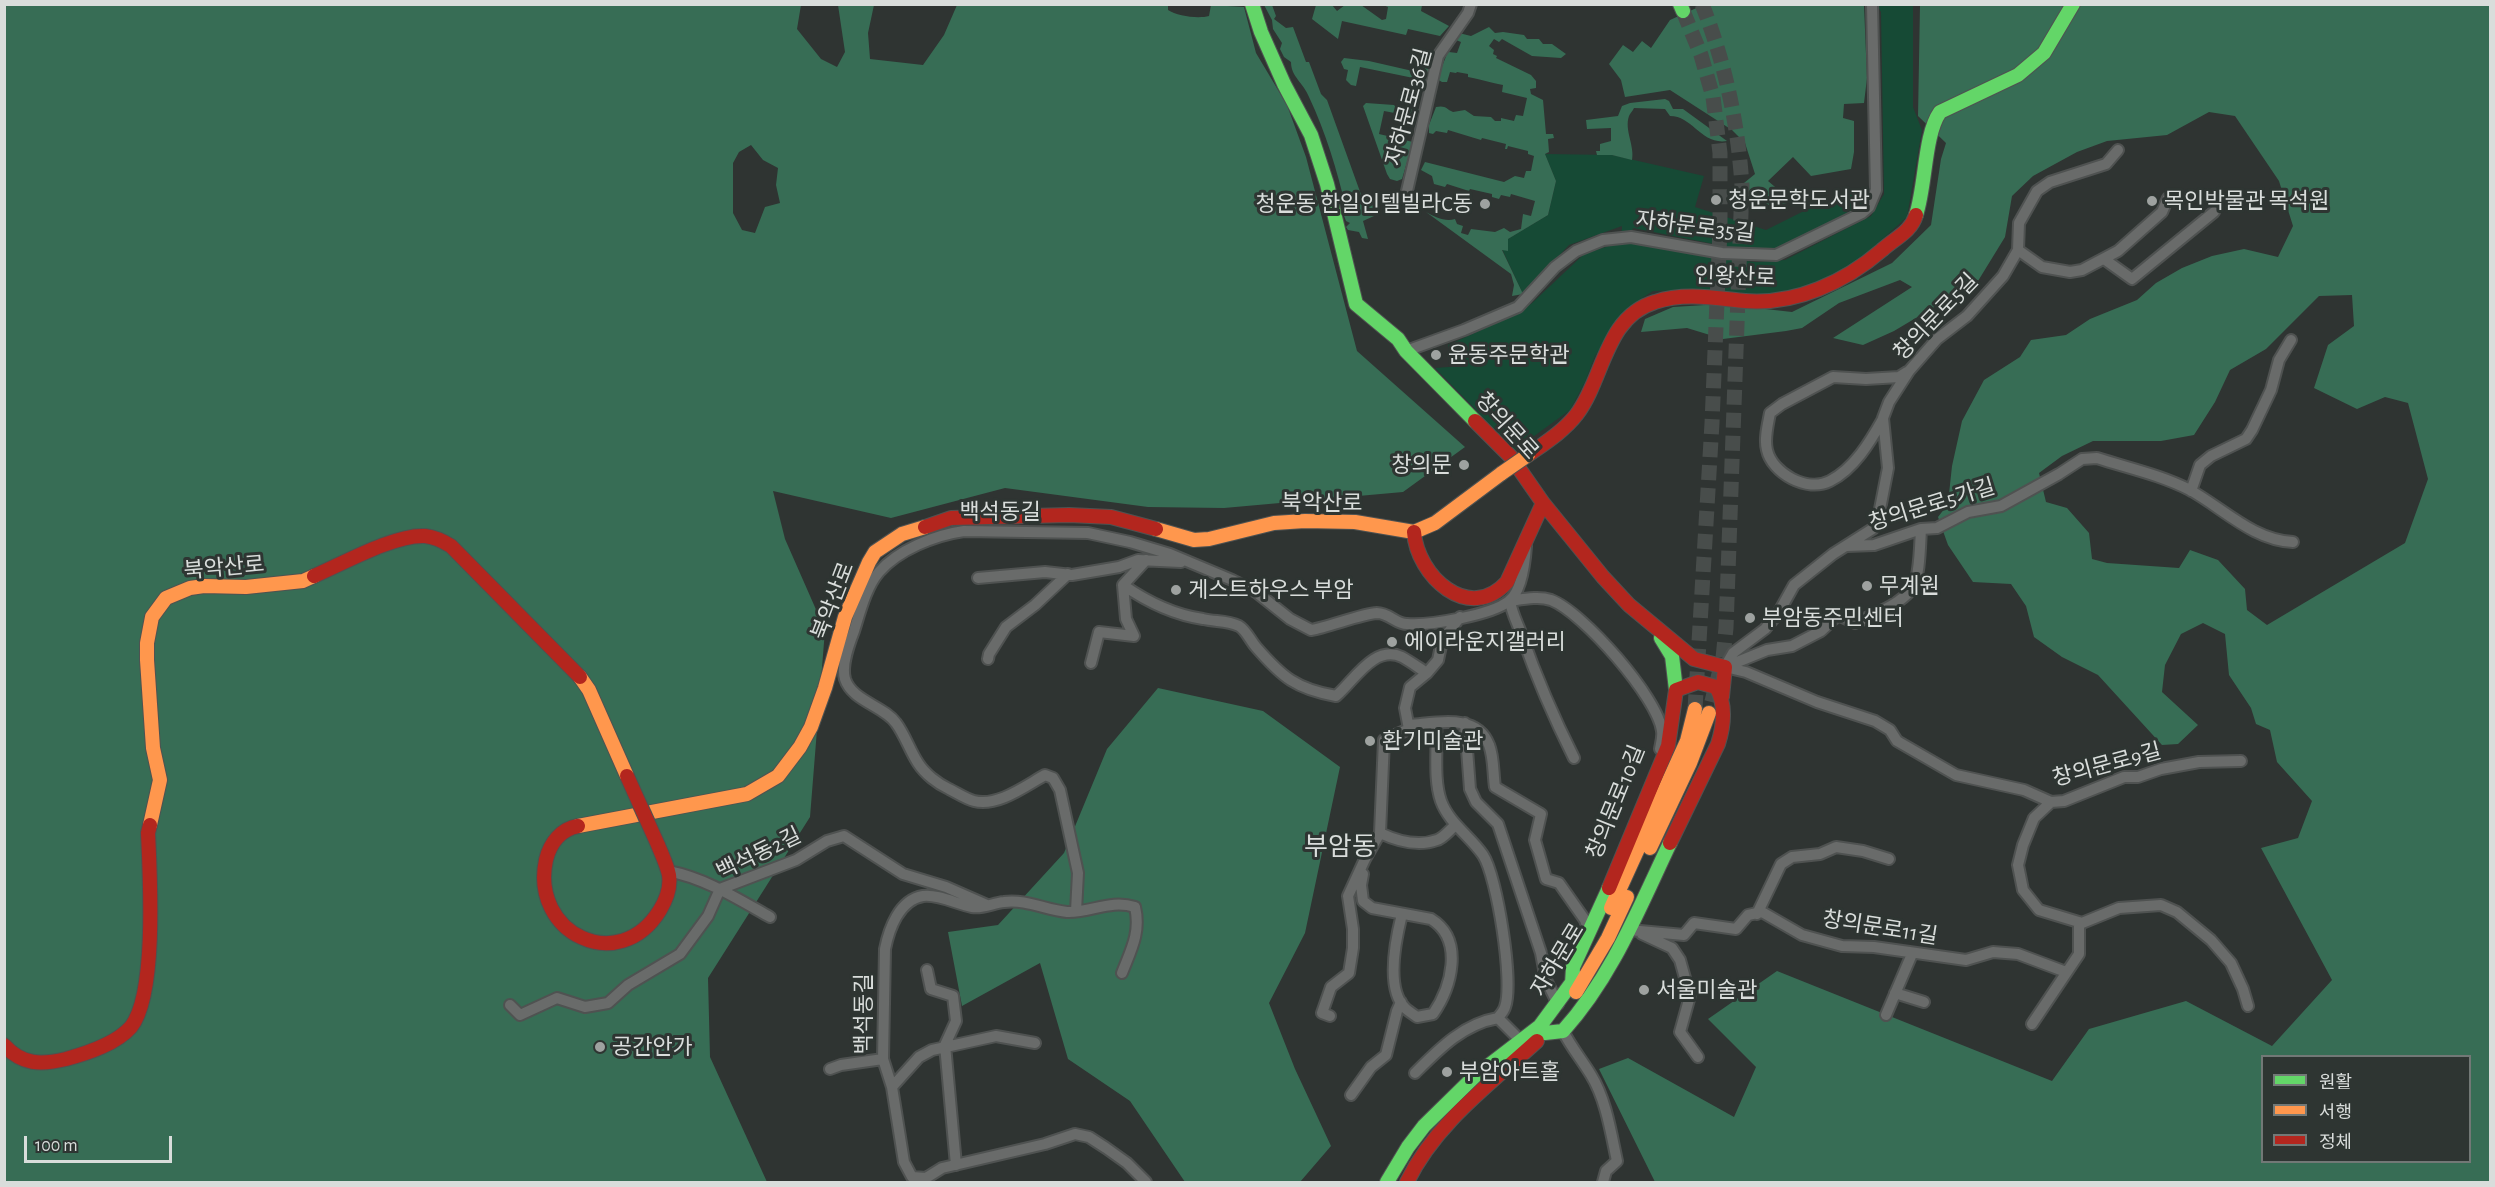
<!DOCTYPE html>
<html>
<head>
<meta charset="utf-8">
<style>
  body { margin:0 }
  #map { position:relative; width:2495px; height:1187px; overflow:hidden; background:#2f3432; font-family:"Alegreya Sans","Noto Sans KR",sans-serif }
  canvas { display:block }
  .frame { position:absolute; inset:0; border:6px solid #d9dddb; pointer-events:none }
  .legend { position:absolute; left:2261px; top:1055px; width:210px; height:108px; box-sizing:border-box; background:#2e3532; border:2px solid #727876; margin:0; padding:8px 10px; list-style:none; font-size:18px; color:#d9dddb }
  .legend li { display:flex; align-items:center; gap:12px; height:30px }
  .legend b { width:30px; border:2px solid #727876 }
  .scale { position:absolute; left:24px; top:1136px; width:148px; height:27px; box-sizing:border-box; border:3px solid #d9dddb; border-top:0; padding-left:8px; font-size:18px; line-height:21px; white-space:nowrap; color:#d9dddb; -webkit-text-stroke:4px #2e3532; paint-order:stroke }
</style>
</head>
<body>
<div id="map">
<canvas width="2495" height="1187"></canvas>
<div class="frame"></div>
<ul class="legend">
<li><b style="height:8px;background:#63d668"></b>원활</li>
<li><b style="height:8px;background:#ff974d"></b>서행</li>
<li><b style="height:8px;background:#b3261e"></b>정체</li>
</ul>
<div class="scale">100 m</div>
</div>
<script>
const context = document.querySelector('canvas').getContext('2d');
context.lineJoin = 'round';
function fill(path, color) { context.fillStyle = color; context.fill(path, 'evenodd'); }
function trace(path, color, width, dash) { context.strokeStyle = color; context.lineWidth = width; context.lineCap = dash ? 'butt' : 'round'; context.setLineDash(dash || []); context.stroke(path); }
function drawText(font, color, halo, rows, align = 'center') {
  context.font = font + ' "Alegreya Sans","Noto Sans KR",sans-serif'; context.lineWidth = 6; context.setLineDash([]); context.textBaseline = 'middle'; context.strokeStyle = halo; context.fillStyle = color; for (const [text, x, y, turn = 0] of rows) {
    context.save(); context.translate(x, y); context.rotate((+turn || 0) * Math.PI / 180); context.textAlign = isNaN(turn) ? turn : align; if (halo) context.strokeText(text, 0, 0); context.fillText(text, 0, 0); context.restore();
  }
}
fill(new Path2D(`
  M1877,5H1913V107L1922,130L1907,217L1856,263L1809,286L1767,295L1708,290L1653,291L1630,306L1612,330L1595,356L1585,382L1570,410L1515,450L1435,368L1462,366L1460,355H1450L1448,345L1508,318L1531,304L1584,254L1621,242L1622,226L1569,245L1523,294L1502,249L1508,251V239L1548,215L1556,181L1545,154L1612,155L1704,176L1695,207L1766,230L1810,208L1858,192H1865L1867,195L1865,202L1824,226L1776,249L1734,248L1633,228L1628,242L1718,259L1757,262L1785,260L1871,216L1884,194L1881,12Z`), '#164a35');
fill(new Path2D(`
  M5,5H801L797,29L821,59L837,67L845,52L838,5H874L868,33L870,59L923,65L944,35L957,5H1168V10C1177,16 1198,19 1209,16L1211,5L1244,7L1256,53L1287,105L1306,157L1357,351L1465,447L1403,492L1224,508L1148,507L1005,488L891,518L773,491L785,539L825,630L810,817L708,978L710,1057L767,1182H5ZM751,145L763,160L778,168L776,185L780,203L765,207L755,233L742,230L733,213V163L739,152Z
  M1264,5H1272L1276,16L1274,19L1286,28L1293,27L1306,62H1309L1321,94L1327,100L1363,200L1383,194L1386,200L1376,201L1373,206L1374,216L1363,221L1368,239L1362,238L1359,232L1348,230L1346,227L1350,223L1346,221L1343,213L1346,208C1337,170 1326,133 1309,97C1303,82 1291,77 1291,62L1284,57L1280,49L1282,43L1273,29L1272,20Z
  M1316,5H1332L1337,11L1345,5H1361L1382,20L1386,19L1388,7L1383,5H1422L1421,11L1449,26L1440,36L1408,29L1406,35L1342,21L1338,39L1312,19Z
  M1703,5H1864L1867,78L1864,103L1844,104L1843,118L1854,121V152L1851,169L1811,176L1793,157L1768,181L1793,202L1771,206L1749,196L1744,183L1755,174L1745,143L1732,130L1670,90L1625,97L1621,80L1609,64L1623,45L1633,52L1642,41L1651,48L1670,20Z
  M1920,5H2490V1182H1655L1599,1069L1628,1058L1734,1117L1756,1067L1708,1019L1777,971L2052,1081L2089,1029L2186,1001L2272,1046L2332,980L2261,848L2298,838L2312,801L2277,762L2270,730L2256,724L2251,708L2229,675L2225,634L2203,623L2181,634L2165,665L2162,692L2198,725L2178,744L2162,745L2098,675L2062,657L2034,637L2026,606L2011,584L1973,582L1948,545L1938,517L1955,495L1949,494L1952,466L1962,421L1984,380L2020,357L2031,340L2066,335L2090,319L2137,300L2156,283L2182,268L2212,256L2244,249L2278,257L2293,226L2279,181L2235,116L2209,112L2167,135L2107,141L2077,152L2033,176L2012,196L2005,237L1978,281L1894,331L1863,345L1833,338L1912,287L1900,280L1839,303L1802,328L1786,331L1723,339L1687,328L1641,332L1645,319L1673,307L1721,304L1792,312L1892,263L1931,225L1941,159L1946,143L1918,116ZM2352,295L2354,326L2328,345L2314,388L2357,409L2385,397L2408,403L2428,479L2405,543L2267,625L2247,610L2245,589L2218,560L2190,550L2179,568L2107,563L2092,559L2089,533L2067,508L2046,502L2039,473L2062,456L2093,441H2161L2194,435L2215,402L2230,370L2266,349L2319,296ZM2262,1056H2470V1162H2262Z
  M1489,27L1495,33L1503,32L1524,35L1527,39H1539L1543,44H1552L1566,54L1561,58L1532,56L1502,39L1499,42L1494,39L1489,46L1494,50L1493,54L1497,56L1496,58L1531,75L1536,81V88L1530,89L1531,94L1543,100L1546,134H1553L1554,138L1548,139L1549,152L1545,154L1556,181L1548,215L1508,239V251L1502,250L1523,294L1512,296L1514,285L1511,274L1426,212C1435,217 1445,222 1455,219L1457,224L1463,226L1461,233L1468,235L1471,229L1495,232L1504,228L1510,232L1521,229L1523,214L1531,216L1535,201L1511,194L1510,197L1501,195L1499,199L1492,197V194L1470,189L1469,191L1447,184L1445,187L1434,184L1432,176L1421,170L1425,162L1504,182L1515,176L1524,178L1526,171H1531L1534,156L1528,154V151L1508,146L1507,149H1505L1506,144L1482,138L1481,140L1448,130L1447,133L1436,131L1433,134L1429,133V125L1436,107C1446,105 1446,109 1453,112L1465,110L1474,116L1491,117L1495,121H1501V118L1514,121L1516,115L1523,116L1527,98L1502,92L1503,85C1489,82 1482,80 1468,77V74L1457,72L1456,73L1450,72L1447,82H1442L1437,79L1447,54L1449,52L1457,53L1461,42L1456,40L1459,33L1471,36Z
  M1344,58L1369,61L1417,72L1419,68L1425,66L1431,71L1428,81L1360,67L1356,86L1351,85L1346,80L1348,70L1344,69L1341,62Z
  M1665,99L1669,101L1673,109H1683L1727,141C1701,145 1693,116 1670,116L1665,109L1634,108C1633,111 1630,113 1629,116C1624,130 1635,146 1632,160L1612,155H1597L1596,151H1600V144L1611,141V128L1587,129L1586,120L1618,116L1622,106L1630,103Z
  M1366,103L1394,105L1398,110L1414,108L1420,110L1421,118L1384,111L1379,134L1413,142L1402,179L1397,181L1390,179L1387,174L1363,106Z
  M1158,688L1263,711L1340,767L1305,933L1269,1003L1295,1069L1331,1146L1300,1182H1185L1130,1101L1068,1059L1040,963L962,1006L948,932L998,925L1064,853L1107,749Z`), '#376d55');
trace(new Path2D(`
  M1702,4C1725,63 1738,123 1742,186L1726,628L1723,658L1709,713
  M1683,11L1701,55L1713,97L1720,153V229L1712,423L1695,709`), '#484d4b', 15, [15, 8]);
const street = new Path2D(`
  M2118,150L2106,164L2050,182L2037,191L2019,223L2018,250L2042,267L2070,272L2082,270L2118,251L2162,212L2168,198
  M1407,191L1438,56L1468,13L1471,4
  M2104,259L2132,279L2214,212
  M1406,351L1464,330L1518,307L1555,267L1576,251L1603,240L1631,237L1722,253L1776,255L1862,213L1869,207L1876,190L1872,4
  M1883,419C1870,442 1854,469 1830,481C1807,493 1772,473 1767,450C1764,439 1768,424 1770,413L1782,404L1833,377L1866,379L1899,377L1907,372
  M2191,491L2200,465L2211,456L2246,439L2252,430L2271,390L2279,360L2291,340
  M1847,546L1874,545L1921,529L1937,528L1968,512L2001,506L2059,474L2082,459L2097,458C2128,468 2161,475 2190,490C2224,509 2253,540 2293,542
  M978,578L1045,572L1072,575L1119,567L1138,560L1181,562
  M1123,585C1146,601 1175,615 1203,619C1216,622 1227,620 1239,626C1246,630 1250,640 1256,647C1282,677 1296,689 1336,696C1354,681 1374,644 1402,657C1411,662 1419,668 1427,673
  M988,659L989,654L1006,627L1035,605L1068,574
  M1091,663L1099,632L1134,636L1126,619L1123,585L1146,560
  M1725,667L1746,672L1817,702L1875,721L1890,730L1897,741L1956,775L2024,790L2051,802L2064,801L2124,777H2138L2161,769L2199,762L2241,761
  M1725,667L1733,653L1765,629L1779,612L1794,585L1833,554L1874,528L1880,509L1888,468L1883,418L1889,402L1909,371L1937,339L1967,316L2003,276L2018,250
  M1725,667L1767,650L1792,646L1821,631L1838,615L1855,623C1874,614 1898,606 1912,589C1920,579 1920,543 1921,529
  M1465,723L1470,789L1476,802L1498,824L1541,953L1546,980L1558,1004
  M1436,724C1438,748 1433,778 1441,801C1449,823 1470,836 1483,855C1497,876 1514,983 1505,1007C1504,1011 1500,1015 1498,1018
  M1410,725C1437,723 1477,713 1489,745C1494,757 1493,774 1495,787L1541,814L1535,840L1546,879L1559,883L1585,920L1589,932
  M1574,758C1554,718 1537,679 1522,636C1518,624 1512,614 1510,601C1524,599 1539,596 1551,600C1583,612 1658,698 1662,731C1663,737 1661,743 1660,749
  M2051,802L2034,818L2023,845L2018,865L2023,890L2039,910L2082,923L2119,908L2161,905L2177,912L2211,940L2231,963L2243,989L2248,1006
  M1380,833C1397,841 1418,847 1437,840C1444,838 1450,829 1456,825
  M668,871C705,878 738,899 770,917
  M1363,874L1361,885L1363,901L1372,908L1431,919C1465,940 1451,988 1433,1014L1417,1017C1413,1014 1408,1011 1405,1008C1385,988 1396,938 1402,914
  M1076,911L1078,873L1060,790L1053,778L1045,775C1025,786 998,807 974,801C966,799 957,793 949,789C938,784 925,774 918,763C910,751 905,735 896,723C884,706 852,701 845,679C841,665 849,644 854,631C860,612 866,587 879,572C898,550 935,535 964,531L1088,533L1130,542L1170,554L1232,580L1256,592L1290,619L1311,630C1329,627 1361,614 1377,613C1389,613 1396,624 1407,624C1428,626 1492,615 1509,601C1522,591 1525,561 1526,546
  M1757,914L1781,864L1792,857L1820,854L1836,847L1863,851L1889,859
  M1629,930L1684,935L1694,923L1736,929L1748,915L1762,912L1802,935L1842,946L1874,947L1966,960L1993,952L2018,954L2066,972
  M1642,934L1672,948L1680,960L1690,996L1680,1032L1698,1057
  M927,970L931,989L953,996L956,1021L945,1045L956,1165
  M1122,973C1131,950 1141,932 1135,907C1110,899 1091,913 1067,912C1046,910 1026,899 1004,902C993,903 983,909 972,907C957,904 938,894 923,896C899,900 889,929 885,949L883,1059L892,1087L904,1162L912,1177L926,1178L942,1168L1045,1144L1075,1134L1089,1137L1106,1148L1127,1163L1146,1182
  M1895,993L1924,1002
  M510,1005L520,1015L557,998L585,1007L608,1003L628,985L680,954L708,916L720,889L796,860L827,841L844,836L903,874L946,887L987,905
  M1886,1015L1912,954
  M1330,1016L1322,1013L1331,987L1349,973L1353,948V929L1348,896L1365,859L1380,833L1384,740L1409,729L1405,708L1410,687L1427,673L1438,660L1442,641L1460,617
  M2032,1024L2079,954V922
  M1563,1031C1571,1047 1582,1060 1591,1075C1606,1099 1611,1133 1617,1161L1606,1171L1603,1182
  M830,1069L841,1065L883,1059
  M1415,1073C1439,1049 1463,1024 1498,1018L1522,1042
  M892,1087L919,1057L932,1050L996,1036L1035,1043
  M1351,1095L1371,1067L1386,1055L1397,1011L1401,1002`);
const fast = new Path2D(`
  M1252,4L1261,32L1284,84L1311,135L1327,184L1356,304L1398,339L1406,351L1475,421
  M1680,4L1683,11
  M1916,215C1926,185 1924,135 1940,112L2018,75L2044,53L2073,4
  M1661,638L1672,656L1676,690
  M1572,984L1573,967L1609,888
  M1545,1033L1563,1031C1612,977 1639,908 1670,843
  M1387,1182L1408,1147L1424,1126L1475,1076L1540,1026L1576,977`);
const slow = new Path2D(`
  M1156,529L1194,540L1209,539L1274,523L1305,521L1355,522L1414,532L1435,523L1502,473
  M580,677L589,690L627,776
  M150,825L160,780L153,748L147,660V643L152,617L166,598L190,588L204,586L246,587L303,581L314,576
  M578,826L747,794L778,776L800,747L811,727L825,688L845,617L869,562L875,552L902,534L925,527
  M1650,848L1690,763L1709,713
  M1611,908L1687,741L1695,709
  M1576,992L1608,938L1627,897`);
const jam = new Path2D(`
  M1475,421L1511,457L1543,503L1603,577L1629,605L1694,659L1725,667L1722,697
  M1528,455C1545,443 1564,431 1577,414C1604,378 1605,317 1655,302C1684,292 1715,298 1745,301C1796,305 1845,282 1882,250C1895,238 1911,232 1916,215
  M925,527L951,518L1069,515L1111,517L1156,529
  M1414,532C1417,576 1469,624 1507,582L1543,503
  M314,576C342,564 395,534 425,536C434,537 443,541 451,546L580,677
  M578,826C561,829 550,843 546,860C530,933 619,977 660,910C666,900 671,888 669,875C667,865 662,855 658,845
  M1609,888L1668,746L1676,690L1698,682L1716,687C1726,704 1724,725 1718,744L1670,843
  M4,1045C22,1065 41,1065 66,1059C88,1053 116,1044 131,1027C157,994 150,876 148,833L150,825
  M1407,1182C1435,1124 1490,1084 1537,1041`);
trace(street, '#4f5251', 14);
trace(fast, '#4f5251', 16);
trace(slow, '#4f5251', 16);
trace(jam, '#4f5251', 16);
trace(street, '#696b6a', 10);
trace(fast, '#63d668', 14);
trace(slow, '#ff974d', 14);
trace(jam, '#b3261e', 14);
const slowBridge = new Path2D(`
  M1502,473L1528,455`);
const jamBridge = new Path2D(`
  M627,776L658,845`);
trace(slowBridge, '#4f5251', 16, []);
trace(jamBridge, '#4f5251', 16, []);
trace(slowBridge, '#ff974d', 14);
trace(jamBridge, '#b3261e', 14);
for (const [x, y, r, color] of [
  [1716,200,6,"#9ea2a0"],
  [2152,201,6,"#9ea2a0"],
  [1485,204,6,"#9ea2a0"],
  [1436,355,6,"#9ea2a0"],
  [1464,465,6,"#9ea2a0"],
  [1867,586,6,"#9ea2a0"],
  [1176,590,6,"#9ea2a0"],
  [1750,618,6,"#9ea2a0"],
  [1392,642,6,"#9ea2a0"],
  [1370,741,6,"#9ea2a0"],
  [1644,990,6,"#9ea2a0"],
  [600,1047,6,"#9ea2a0"],
  [1447,1072,6,"#9ea2a0"]
]) { const dot = new Path2D(); dot.arc(x, y, r, 0, 2 * Math.PI); context.fillStyle = color; context.fill(dot); trace(dot, '#2e3532', 2); }
drawText('22px', '#d9dddb', '#2e3532', [
  ["자하문로36길",1409,107,-75],
  ["자하문로35길",1695,227,7],
  ["인왕산로",1735,277,2],
  ["창의문로5길",1936,317,-46],
  ["창의문로",1507,426,48],
  ["북악산로",1322,503],
  ["창의문로5가길",1932,505,-17],
  ["백석동길",1000,512],
  ["북악산로",224,568,-5],
  ["북악산로",833,601,-69],
  ["창의문로9길",2107,765,-15],
  ["창의문로10길",1616,802,-68],
  ["백석동2길",759,854,-26],
  ["창의문로11길",1880,928,9],
  ["자하문로",1558,960,-59],
  ["백석동길",864,1014,-90]
]);
drawText('22px', '#d9dddb', '#2e3532', [
  ["청운문학도서관",1728,200],
  ["목인박물관 목석원",2164,201],
  ["청운동 한일인텔빌라C동",1473,204,"right"],
  ["윤동주문학관",1448,355],
  ["창의문",1452,465,"right"],
  ["무계원",1879,586],
  ["게스트하우스 부암",1188,590],
  ["부암동주민센터",1762,618],
  ["에이라운지갤러리",1404,642],
  ["환기미술관",1382,741],
  ["서울미술관",1656,990],
  ["공간안가",612,1047],
  ["부암아트홀",1459,1072]
], 'left');
drawText('26px', '#d9dddb', '#2e3532', [
  ["부암동",1340,847]
]);
</script>
</body>
</html>
